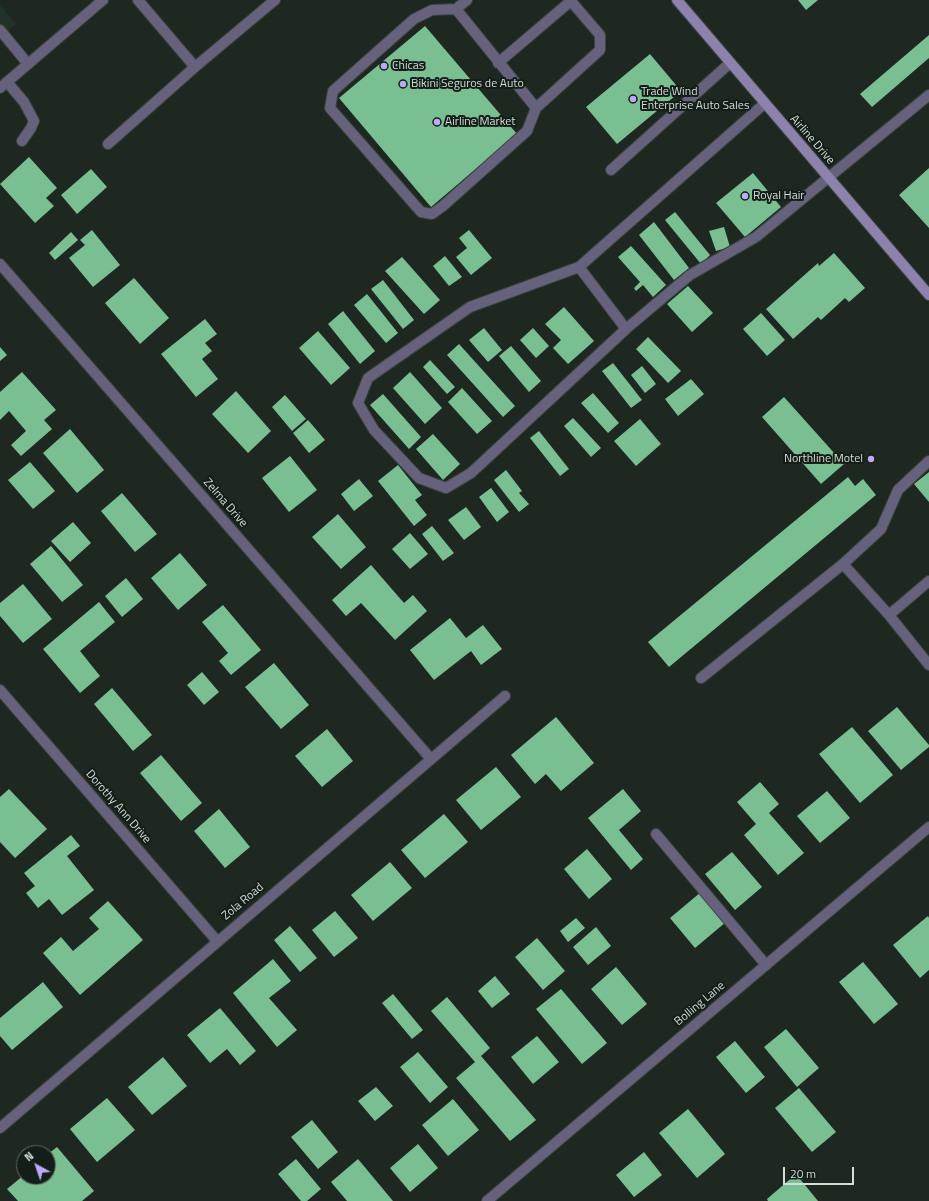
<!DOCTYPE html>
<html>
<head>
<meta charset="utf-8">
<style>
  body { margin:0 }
  #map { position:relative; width:929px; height:1201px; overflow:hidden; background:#1e2821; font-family:"Titillium Web",sans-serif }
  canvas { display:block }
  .north { position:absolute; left:16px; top:1145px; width:40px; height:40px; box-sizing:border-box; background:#141e18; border:1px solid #626a64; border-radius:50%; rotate:320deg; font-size:11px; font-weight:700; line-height:16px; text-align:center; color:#d6dcd7 }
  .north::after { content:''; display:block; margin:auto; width:14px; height:18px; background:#bcaaf6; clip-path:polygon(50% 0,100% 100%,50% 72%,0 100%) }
  .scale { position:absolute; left:783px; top:1167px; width:71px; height:18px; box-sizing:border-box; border:2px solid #d6dcd7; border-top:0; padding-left:5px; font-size:12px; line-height:14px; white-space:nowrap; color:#d6dcd7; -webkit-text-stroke:3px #141e18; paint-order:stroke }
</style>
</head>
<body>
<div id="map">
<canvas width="929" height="1201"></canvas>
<div class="north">N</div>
<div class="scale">20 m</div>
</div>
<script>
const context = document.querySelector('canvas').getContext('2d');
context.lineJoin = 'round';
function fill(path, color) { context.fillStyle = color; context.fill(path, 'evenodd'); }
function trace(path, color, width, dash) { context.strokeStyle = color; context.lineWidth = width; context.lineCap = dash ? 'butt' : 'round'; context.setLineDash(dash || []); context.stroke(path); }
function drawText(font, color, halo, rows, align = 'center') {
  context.font = font + ' "Titillium Web",sans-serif'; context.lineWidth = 4; context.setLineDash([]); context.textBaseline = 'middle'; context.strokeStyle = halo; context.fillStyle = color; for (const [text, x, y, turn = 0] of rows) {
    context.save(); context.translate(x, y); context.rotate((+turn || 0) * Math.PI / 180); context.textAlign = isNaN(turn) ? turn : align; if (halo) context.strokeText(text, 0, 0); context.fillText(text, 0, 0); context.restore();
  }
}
fill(new Path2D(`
  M0,5L16,24L0,39Z`), '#223227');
fill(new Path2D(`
  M798,0H818L806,10Z
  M425,26L517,134L431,207L339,98Z
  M929,35V58L872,107L860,94Z
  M650,54L681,91L617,144L586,107Z
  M29,157L57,188L46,198L54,206L35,223L0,184Z
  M929,168V228L899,195Z
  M91,169L107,187L77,214L61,195Z
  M753,173L781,207L745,237L716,203Z
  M675,212L710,255L701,264L665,220Z
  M654,222L689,268L674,280L639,235Z
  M724,227L730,247L716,251L709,231Z
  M92,230L120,265L93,287L69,258L85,245L80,240Z
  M469,230L492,258L471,275L456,257L467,248L459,238Z
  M71,232L78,240L55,260L49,253Z
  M631,246L666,285L653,297L643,285L636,291L634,288L640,282L618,257Z
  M834,253L865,288L849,302L845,298L821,320L818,317L793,339L766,309L818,263L819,266Z
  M445,256L462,277L449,286L433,266Z
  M402,257L440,300L424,314L385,271Z
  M134,278L169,318L140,344L105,303Z
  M383,280L414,320L403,329L371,289Z
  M688,286L713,313L692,332L667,304Z
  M367,294L398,333L386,343L354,305Z
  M564,307L594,341L568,364L553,348L561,340L545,324Z
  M343,311L375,351L360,364L328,324Z
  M761,313L785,340L767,356L743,329Z
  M205,319L217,334L205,343L212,351L202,359L218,379L196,397L161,354Z
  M484,328L502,350L488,362L469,340Z
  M533,328L549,346L536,358L520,340Z
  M318,331L350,368L331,385L299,348Z
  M648,337L681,371L668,383L636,349Z
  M459,344L515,406L503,417L447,355Z
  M511,346L541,381L529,392L499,356Z
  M0,347L7,355L0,361Z
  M430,360L455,387L447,394L423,367Z
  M613,363L642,400L631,408L602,371Z
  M642,366L656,384L645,393L631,375Z
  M22,372L56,410L44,420L52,429L21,456L11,445L26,431L9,411L0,420V392Z
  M410,372L442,408L425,424L393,388Z
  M691,379L704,394L678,416L665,399Z
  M462,388L492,421L477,434L448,402Z
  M236,391L271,431L248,453L212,414Z
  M593,393L619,423L608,433L581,403Z
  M383,394L421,437L409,449L370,405Z
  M285,395L306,419L292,431L272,407Z
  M784,397L844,464L821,484L762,417Z
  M573,418L601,448L591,457L564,426Z
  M640,419L661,444L636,466L614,441Z
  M308,420L325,440L309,453L293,433Z
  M70,429L104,470L77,493L43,453Z
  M539,431L569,469L560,476L530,438Z
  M433,434L460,464L443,480L416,449Z
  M290,456L317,490L289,512L262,478Z
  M30,462L55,491L33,509L8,480Z
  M398,465L422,495L415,500L427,515L414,526L378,481Z
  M506,470L522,491L519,493L529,504L519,512L494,480Z
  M929,472V502L914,484Z
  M848,477L855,486L863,479L876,495L669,667L648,642Z
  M359,479L373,496L354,511L341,494Z
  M491,488L509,512L497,522L479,497Z
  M122,493L157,534L135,552L101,511Z
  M466,507L481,527L464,540L448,520Z
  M338,514L366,547L341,569L312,537Z
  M73,522L91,543L70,562L51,541Z
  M432,526L454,553L443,561L422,534Z
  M410,533L428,554L410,569L392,549Z
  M51,546L83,585L62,602L30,564Z
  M180,553L207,585L178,610L151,578Z
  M371,565L404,603L413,595L427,611L395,640L361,603L346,616L332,600Z
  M126,578L143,599L122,617L105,596Z
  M23,584L52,619L23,643L0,616V603Z
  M99,602L115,622L80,651L100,676L80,693L43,649Z
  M223,605L261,650L231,675L219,661L228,653L202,622Z
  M450,618L466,638L483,625L502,649L481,665L471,651L434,680L410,650Z
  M274,663L309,705L281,729L245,687Z
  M202,672L219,692L204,705L187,685Z
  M112,688L152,735L133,751L94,704Z
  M897,707L929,745V747L901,770L868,731Z
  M556,717L594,763L561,791L546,774L535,784L511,755Z
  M852,727L893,775L860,803L819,754Z
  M327,729L353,761L322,787L295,756Z
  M161,755L202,803L181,821L140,773Z
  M496,767L521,797L481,830L456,800Z
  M760,782L779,804L769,813L804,853L778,875L744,835L756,824L737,802Z
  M9,789L47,829L15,858L0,842V797Z
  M623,789L641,811L619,830L643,859L631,870L588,818Z
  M827,791L850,818L820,843L797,816Z
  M219,809L250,847L225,868L194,831Z
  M444,814L468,842L425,878L401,850Z
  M71,835L80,846L67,856L94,890L62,915L49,899L38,908L26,893L35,886L24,873Z
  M587,849L612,879L589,899L564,869Z
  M732,852L762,887L735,910L705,874Z
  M390,862L412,888L373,921L351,895Z
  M701,892L726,922L695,948L670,918Z
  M108,901L143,940L80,995L43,953L61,937L73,951L99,929L89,918Z
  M335,911L358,938L334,957L312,930Z
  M928,916L929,918V970L920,978L893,945Z
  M576,918L585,928L568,942L560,931Z
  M290,926L317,958L300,972L274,940Z
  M596,927L611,946L588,965L573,947Z
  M537,938L565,971L543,990L515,957Z
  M273,959L291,981L269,998L297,1030L277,1047L233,993Z
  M863,962L898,1004L874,1024L839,982Z
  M616,967L647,1004L622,1025L591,989Z
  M495,976L510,994L492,1008L478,991Z
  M43,982L63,1007L12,1050L0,1036V1018Z
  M561,989L607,1043L582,1064L536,1009Z
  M393,994L423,1030L412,1039L382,1003Z
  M447,997L490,1048L481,1056L536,1120L510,1141L456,1078L475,1062L431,1011Z
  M220,1008L256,1051L240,1065L227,1049L210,1063L187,1035Z
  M786,1029L819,1068L797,1087L764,1047Z
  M537,1036L559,1062L533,1084L511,1057Z
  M735,1041L765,1077L746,1093L716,1057Z
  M418,1052L448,1087L430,1103L400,1067Z
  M163,1057L187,1086L152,1115L128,1087Z
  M376,1087L393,1106L375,1121L358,1101Z
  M799,1088L836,1132L812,1152L775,1108Z
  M107,1098L135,1130L97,1162L70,1129Z
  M453,1099L479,1130L448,1156L422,1125Z
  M688,1109L725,1154L697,1178L659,1133Z
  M312,1120L338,1152L318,1169L291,1137Z
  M418,1144L438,1168L410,1192L390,1168Z
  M57,1147L94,1191L82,1201H18L7,1189L24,1175V1177H48V1154Z
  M644,1152L662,1175L634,1197L616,1175Z
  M296,1159L321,1189L307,1201H301L278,1174Z
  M358,1159L393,1201H347L331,1182Z
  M796,1174L818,1201H768L767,1199Z`), '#79bf92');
const service = new Path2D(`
  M467,0L456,9L536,108L600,50V35L570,0
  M456,9L432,10L414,19L333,91L330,108L421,212L432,214L443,206L527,131L536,108
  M0,30L28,64
  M498,63L572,0
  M195,67L275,0
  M7,82L24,102L34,121L31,128L22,141
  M764,104L579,267L470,307L368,378L358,403L374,430L419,478L446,488L471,473L626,329L690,275L756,237L929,95
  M108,144L195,67L138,0
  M611,170L730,63
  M579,267L626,329
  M843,564L889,615L929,665
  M889,615L929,581
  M701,678L843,564L881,529L898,490L929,461
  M656,834L766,965`);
const minor = new Path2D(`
  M0,88L103,0
  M0,264L431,759
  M0,690L217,941
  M0,1128L505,696
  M487,1201L929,827`);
const secondary = new Path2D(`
  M677,0L929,295`);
trace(service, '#3b453e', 12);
trace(minor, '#3b453e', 12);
trace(secondary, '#3b453e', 12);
trace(service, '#66617c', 10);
trace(minor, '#66617c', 10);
trace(secondary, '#8c82ad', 10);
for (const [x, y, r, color] of [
  [384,66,4,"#bcaaf6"],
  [403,84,4,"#bcaaf6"],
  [633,99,4,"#bcaaf6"],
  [437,122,4,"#bcaaf6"],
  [745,196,4,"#bcaaf6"],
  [871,459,4,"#bcaaf6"]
]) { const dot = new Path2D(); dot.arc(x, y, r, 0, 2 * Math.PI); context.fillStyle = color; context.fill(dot); trace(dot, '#141e18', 1.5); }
drawText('12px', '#d6dcd7', '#141e18', [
  ["Chicas",392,66],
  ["Bikini Seguros de Auto",411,84],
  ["Trade Wind",641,92],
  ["Enterprise Auto Sales",641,106],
  ["Airline Market",445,122],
  ["Royal Hair",753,196],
  ["Northline Motel",863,459,"right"]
], 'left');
drawText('12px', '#d6dcd7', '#141e18', [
  ["Airline Drive",812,140,49],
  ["Zelma Drive",225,503,49],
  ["Dorothy Ann Drive",118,807,49],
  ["Zola Road",243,902,-40],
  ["Bolling Lane",700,1004,-40]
]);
</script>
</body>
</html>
